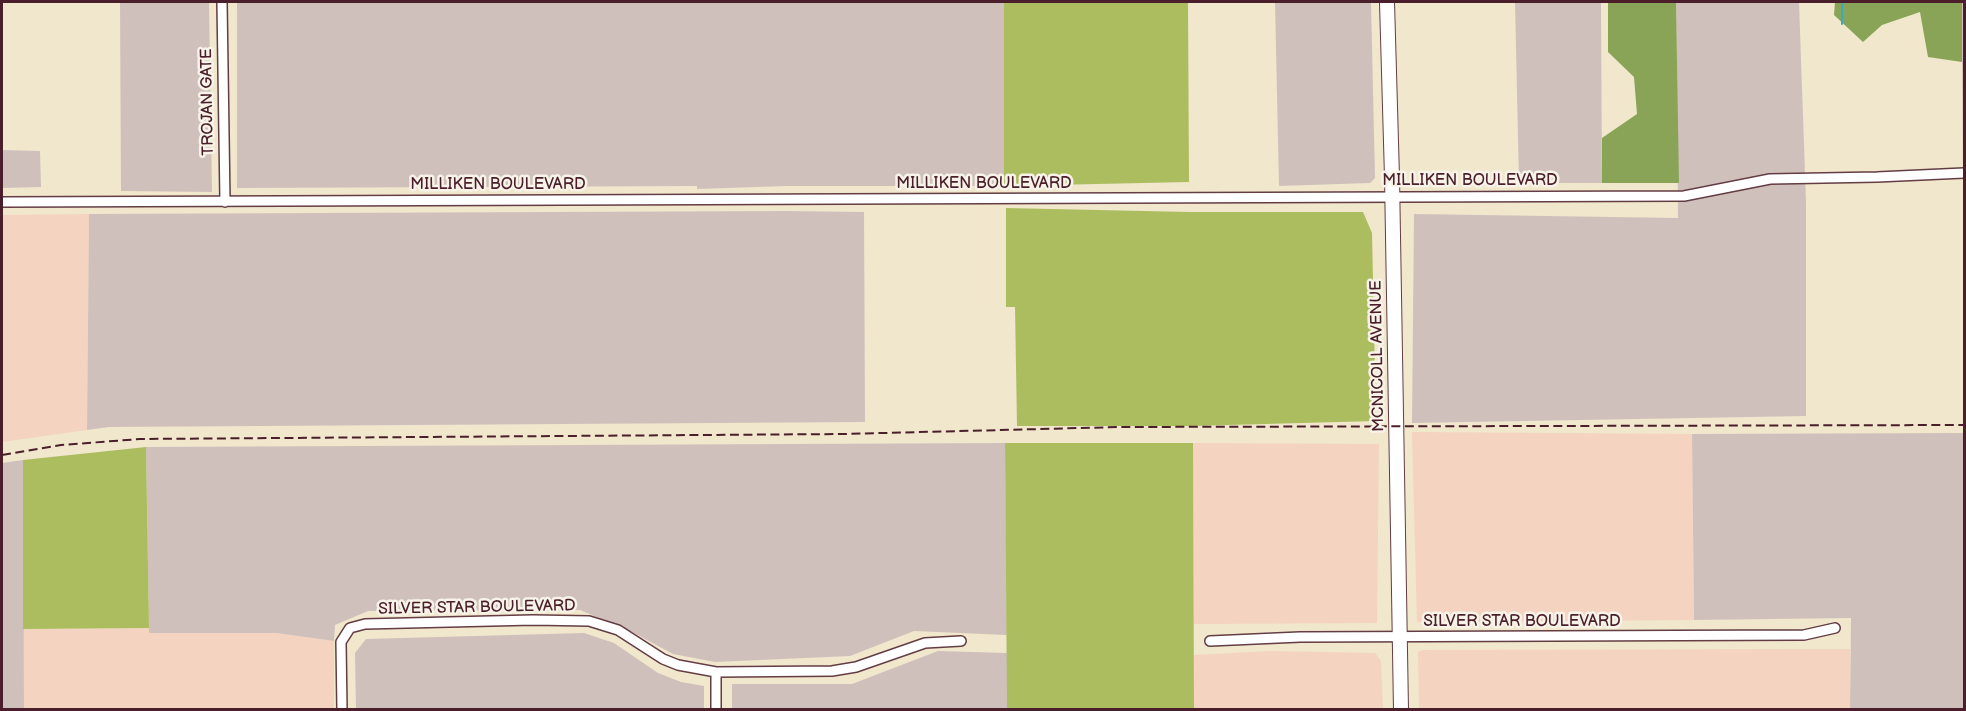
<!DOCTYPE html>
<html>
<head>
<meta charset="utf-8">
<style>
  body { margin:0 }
  #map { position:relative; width:1966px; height:711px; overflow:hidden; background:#f0e7cd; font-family:"Balsamiq Sans",sans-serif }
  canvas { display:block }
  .frame { position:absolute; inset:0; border:3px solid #4a1f2b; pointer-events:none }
</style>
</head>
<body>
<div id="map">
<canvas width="1966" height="711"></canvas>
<div class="frame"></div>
</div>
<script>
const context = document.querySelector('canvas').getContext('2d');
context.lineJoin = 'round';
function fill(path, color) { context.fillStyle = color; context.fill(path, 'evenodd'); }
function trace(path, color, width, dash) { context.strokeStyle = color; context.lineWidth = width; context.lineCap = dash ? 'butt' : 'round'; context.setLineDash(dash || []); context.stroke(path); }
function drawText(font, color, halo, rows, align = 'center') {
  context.font = font + ' "Balsamiq Sans",sans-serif'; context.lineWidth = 5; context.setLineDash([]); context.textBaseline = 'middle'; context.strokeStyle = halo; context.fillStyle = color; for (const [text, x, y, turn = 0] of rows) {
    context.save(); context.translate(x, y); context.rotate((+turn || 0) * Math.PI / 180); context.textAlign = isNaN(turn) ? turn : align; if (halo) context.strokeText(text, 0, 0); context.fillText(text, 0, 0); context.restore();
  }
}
fill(new Path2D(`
  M89,214L87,430L2,442V215Z
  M1412,432L1692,434L1694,620L1417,622Z
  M1193,443L1379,444L1377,623L1194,624Z
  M149,628V633H276L334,641V709H24L23,629Z
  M1850,649V709H1419L1418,652L1422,650Z
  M1270,651L1375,653L1381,661L1383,709H1194V655Z`), '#f4d3c0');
fill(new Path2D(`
  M120,2H209L212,192L121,191Z
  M237,2H1004V186H787L697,189V186L237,188Z
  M1275,2H1371L1375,178L1370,183L1279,186Z
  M1515,2H1601L1602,183H1519Z
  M1676,2H1799L1806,202V416L1412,423L1414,214L1678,218Z
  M1962,2H1964V287L1962,62Z
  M2,150L40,151L41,187L2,188Z
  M785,211L864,212L865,422L109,427L87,430L89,214Z
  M1964,433V709H1850L1851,618L1694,620L1692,434Z
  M1005,443L1007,635L914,631L850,656L715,662L673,654L634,633L580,610L368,611L335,625L334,641L276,633H149L146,447Z
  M23,460L24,709H2V463Z
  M584,633L614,643L658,673L681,682L704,686V709H356L355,653L366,639Z
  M938,651L1007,653V709H732V684H852Z`), '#d0c0bc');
fill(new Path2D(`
  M1004,2H1188L1189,182L1004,186Z
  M1006,208L1189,212H1363L1372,233L1376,421L1191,426H1017L1015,307H1006Z
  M1005,443H1193L1194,709H1007Z
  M146,447L149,628L23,629V460Z`), '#acbd60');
fill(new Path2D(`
  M1608,2H1676L1679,183H1602V138L1637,114L1634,77L1608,52Z
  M1835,2H1962V62L1928,57L1920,12L1882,25L1863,42L1834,15Z`), '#89a456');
trace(new Path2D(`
  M1842,2V24`), '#3caabb', 2);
const street = new Path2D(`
  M222,2L225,202
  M2,202L1684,196L1770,179L1877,177L1964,173
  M1210,641L1300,637L1804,635L1835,628
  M716,672V710
  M342,710L341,642L350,628L365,624L533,620L589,621L618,630L663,659L678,665L716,672L832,671L856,667L925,643L961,641`);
const secondary = new Path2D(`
  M1387,2L1392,177L1401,710`);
trace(street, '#633d43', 12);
trace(secondary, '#633d43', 16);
trace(street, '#fff', 9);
trace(secondary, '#fff', 14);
trace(new Path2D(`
  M2,455L61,445L140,439L843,434L1121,427L1964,425`), '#4a1f2b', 2, [9, 4.5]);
drawText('16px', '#4a1f2b', '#f7f3e8', [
  ["TROJAN GATE",208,102,-91],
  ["MILLIKEN BOULEVARD",1470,181],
  ["MILLIKEN BOULEVARD",984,184],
  ["MILLIKEN BOULEVARD",498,185],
  ["MCNICOLL AVENUE",1378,356,-91],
  ["SILVER STAR BOULEVARD",477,608,-1],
  ["SILVER STAR BOULEVARD",1522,622]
]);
</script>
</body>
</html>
